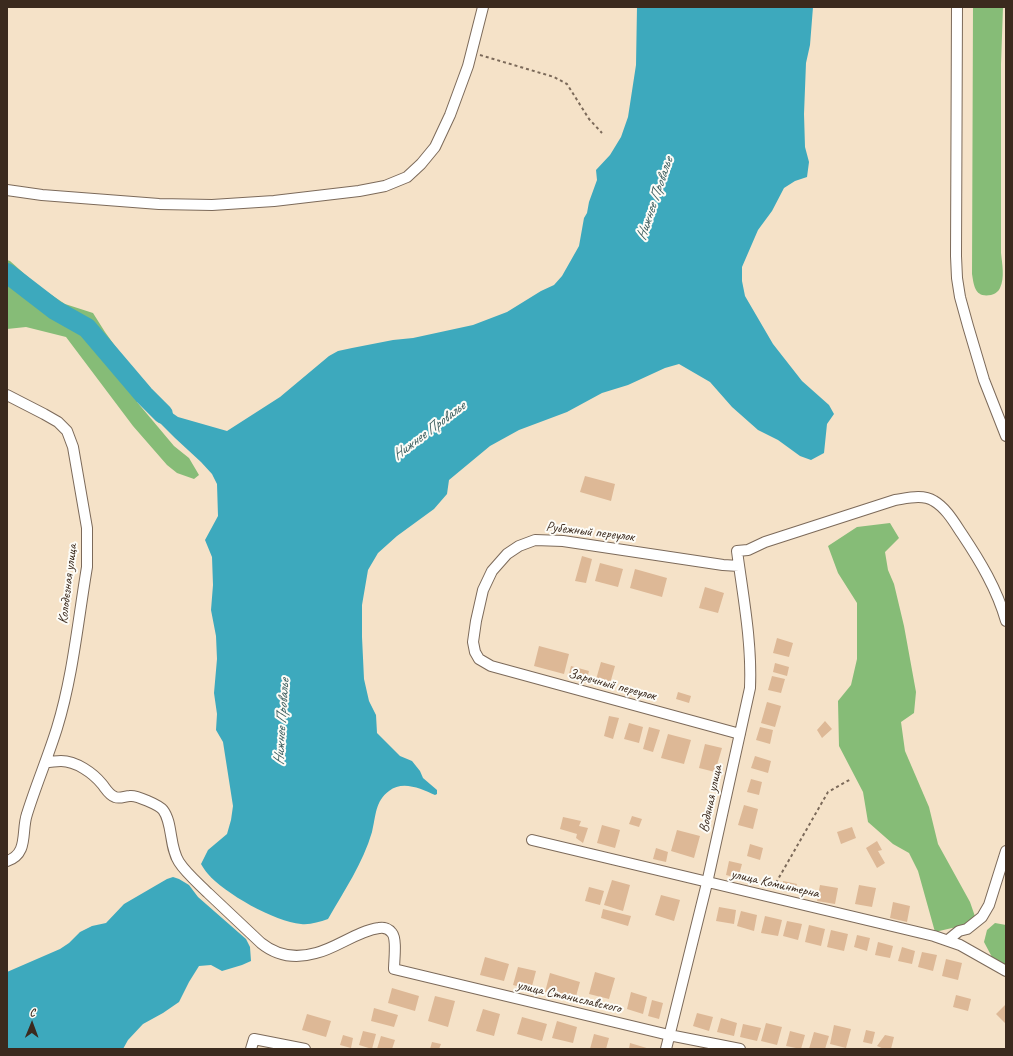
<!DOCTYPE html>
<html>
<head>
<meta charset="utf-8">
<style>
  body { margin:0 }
  #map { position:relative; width:1013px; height:1056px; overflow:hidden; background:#f5e2c8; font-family:Caveat,sans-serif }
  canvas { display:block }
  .frame { position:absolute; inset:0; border:8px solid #3b2a1e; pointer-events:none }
  .north { position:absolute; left:12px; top:1004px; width:40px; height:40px; -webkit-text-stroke:3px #fdfcf7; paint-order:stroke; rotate:1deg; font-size:11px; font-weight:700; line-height:16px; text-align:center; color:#3b2a1e }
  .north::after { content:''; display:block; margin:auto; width:14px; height:18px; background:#3b2a1e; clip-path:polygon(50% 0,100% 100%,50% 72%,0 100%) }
</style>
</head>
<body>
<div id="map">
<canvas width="1013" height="1056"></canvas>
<div class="frame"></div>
<div class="north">С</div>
</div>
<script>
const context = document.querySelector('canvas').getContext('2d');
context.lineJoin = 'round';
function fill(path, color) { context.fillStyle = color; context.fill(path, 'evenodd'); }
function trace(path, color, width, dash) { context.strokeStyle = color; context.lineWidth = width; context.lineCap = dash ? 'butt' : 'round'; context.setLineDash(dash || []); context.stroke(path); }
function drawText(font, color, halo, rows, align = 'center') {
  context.font = font + ' Caveat,sans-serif'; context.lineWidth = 4; context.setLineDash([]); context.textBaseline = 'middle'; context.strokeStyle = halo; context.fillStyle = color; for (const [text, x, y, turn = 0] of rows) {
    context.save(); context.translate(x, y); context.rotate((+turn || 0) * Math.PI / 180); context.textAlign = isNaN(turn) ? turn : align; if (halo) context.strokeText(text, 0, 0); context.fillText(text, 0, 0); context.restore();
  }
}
fill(new Path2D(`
  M973,7H1003L1001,64V253C1002,263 1005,278 1000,288C999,291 995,294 991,295C975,298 974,286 972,274Z
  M7,260L10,261L38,286L65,304L93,313L105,332L138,378L137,402L174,446L189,458L199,475L194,479L177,473L167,465L133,426L66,337L26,327L7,329Z
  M890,523L899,538L885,552L888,570L894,584L904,626L916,692L914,713L901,722L905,751L929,807L938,844L970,902L978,925L952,928L935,932L918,871L909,853L893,844L868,822L863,792L839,746L838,701L851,685L857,659V603L838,573L828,546L857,527Z
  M995,923L1006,925V965L993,959L984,942L987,930Z`), '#86bc77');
fill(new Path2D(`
  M637,7H813L810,45L806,63L804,114L805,147L809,162L807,177L795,181L784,188L772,211L758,230L742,267V281L745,296L773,344L802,381L829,405L834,414L827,424L824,453L811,460L800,456L778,440L758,430L732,407L710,382L679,364L665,368L628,385L602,393L567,412L519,430L490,446L449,480L447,494L434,509L397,536L378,553L368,570L362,605V637L364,679L369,701L376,715L377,733L400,756L412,761L420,771L423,778L437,790V794L435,795C421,789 403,780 389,791C375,801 376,816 372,832C363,863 344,891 328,919C319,922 310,925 301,924C275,922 224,893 208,874C205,871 203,867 201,864L208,850L227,834L231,820L233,806L223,742L216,730L217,714L214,693L217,659L216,636L211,610L213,585L212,557L205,540L218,516L217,484L212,474L201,462L175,438L153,416L143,403L144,395L152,394L165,408L178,417L227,431L280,397L329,356L338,351L352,348L393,340L413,338L473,325L507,312L541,291L554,285L562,276L579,246L584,218L587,213L589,202L597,180L596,170L610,155L621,137L628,117L636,65Z
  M173,877L179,879L189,885L198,897L246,939L250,947L251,961L242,965L222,971L211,965L199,966L189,982L179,1002L163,1013L143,1024L128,1040L123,1049H7V972L60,949L69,943L80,932L92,926L106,923L124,904L167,879Z`), '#3da9bd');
trace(new Path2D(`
  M7,273L55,310L87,328L144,395L163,414`), '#3da9bd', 20);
fill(new Path2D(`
  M585,476L615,484L611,501L580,492Z
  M582,556L592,559L586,583L575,581Z
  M600,563L623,569L618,587L595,581Z
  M635,569L667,578L662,597L630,588Z
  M705,587L724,593L718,613L699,608Z
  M777,638L793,643L789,657L773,653Z
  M539,646L569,654L564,674L534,666Z
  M601,662L615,666L609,687L595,683Z
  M775,663L789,667L787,676L773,672Z
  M571,666L589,671L586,683L568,678Z
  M772,676L785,679L781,693L768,690Z
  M678,692L691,696L689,703L676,699Z
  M767,702L781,706L775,727L761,723Z
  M609,716L619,718L613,739L604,736Z
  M825,721L832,729L822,738L817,730Z
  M629,723L643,727L639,743L624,739Z
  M649,727L660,730L653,752L643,749Z
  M760,727L773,730L770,744L756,740Z
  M668,734L691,740L684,764L661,758Z
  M705,744L722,748L715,772L699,768Z
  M755,756L771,761L768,773L751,768Z
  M751,779L762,782L759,795L747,792Z
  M744,805L758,809L753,829L738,825Z
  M632,816L642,819L639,827L629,824Z
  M563,817L581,821L579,826L588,828L583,843L576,838L577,834L560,829Z
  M602,825L620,830L615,848L597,843Z
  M852,827L856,838L841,844L837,832Z
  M677,830L700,836L694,858L671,851Z
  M877,841L882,850L878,851L885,863L877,868L866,848Z
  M750,844L763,848L760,860L747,856Z
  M656,848L668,852L666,862L653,859Z
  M729,861L742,864L738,878L726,875Z
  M612,880L630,885L623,911L604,905Z
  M783,881L797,884L795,893L781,891Z
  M820,885L838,888L835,904L817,901Z
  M859,885L876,888L872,907L855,904Z
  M589,887L604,891L600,905L585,901Z
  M661,895L680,900L674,921L655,915Z
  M893,902L910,906L907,922L890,918Z
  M719,907L736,910L734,924L716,921Z
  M603,909L631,916L628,926L601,918Z
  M741,911L757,915L754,931L737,926Z
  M765,916L782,920L778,936L761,933Z
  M787,921L802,924L798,940L783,936Z
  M809,925L825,929L821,946L805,942Z
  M831,930L848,934L844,951L827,947Z
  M857,935L870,938L867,951L854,947Z
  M878,942L893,946L890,958L875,955Z
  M902,947L915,951L912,964L898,961Z
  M922,952L937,955L933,971L918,967Z
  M485,957L509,964L504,981L480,975Z
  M946,959L962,963L958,980L942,976Z
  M518,967L536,971L531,990L513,985Z
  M595,972L615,978L609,999L589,994Z
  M550,973L580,982L575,1000L545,992Z
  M392,988L419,996L415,1011L388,1003Z
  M631,992L647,997L643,1014L627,1009Z
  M956,995L971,999L968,1011L953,1007Z
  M435,996L455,1001L448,1027L428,1021Z
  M652,1000L663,1003L659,1019L648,1016Z
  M1006,1004V1024L996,1014Z
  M374,1008L398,1015L394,1027L371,1021Z
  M483,1009L500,1014L494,1036L476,1031Z
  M697,1013L713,1017L709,1031L693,1026Z
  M307,1014L331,1021L326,1037L302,1030Z
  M522,1017L547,1024L542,1041L517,1034Z
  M721,1018L737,1023L734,1036L717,1032Z
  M557,1021L577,1027L573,1043L552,1038Z
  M766,1023L782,1027L777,1045L761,1041Z
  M743,1024L761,1028L757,1041L740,1037Z
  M834,1025L851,1029L846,1048L830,1044Z
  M866,1030L875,1032L872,1044L863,1042Z
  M363,1031L376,1034L372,1049L359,1045Z
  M790,1031L805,1035L801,1049L786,1046Z
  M814,1032L829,1036L825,1049H809Z
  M594,1034L609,1038L606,1049H590Z
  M343,1035L353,1038L351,1048L340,1045Z
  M885,1035L894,1037L891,1049H884L877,1046Z
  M381,1036L395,1040L392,1049H377Z
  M432,1042L441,1044L439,1049H430Z
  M630,1043L650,1049H629Z`), '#ddb896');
const street = new Path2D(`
  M957,7L956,256L957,278L960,297L968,326L984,380L1006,436
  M7,190L42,195L159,204L212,205L274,201L359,191L385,186L407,177L421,164L435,147L450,115L468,66L483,7
  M7,395L44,414L58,422L67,431L73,447L87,528V567C78,620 73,676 57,728C48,757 36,785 27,814C21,831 29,854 7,861
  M739,566L723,565L563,541L535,540L519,546L507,554L492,571L483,590L476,621L473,642L475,652L479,659L491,666L740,734
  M46,762C51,762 56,761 61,761C76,761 93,773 102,784C106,789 109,795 115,797C120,799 125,796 130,796C136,795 159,805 163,810C173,823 169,847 179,862C186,873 198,883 208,893C225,909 243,926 261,943C277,956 295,959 316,953C337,948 357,931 379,928C384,927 389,929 392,933C397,939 394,961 394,969L669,1035L740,1049
  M532,840L934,936L960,945L1006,971
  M948,940L959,931L967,929L982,917L989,905L1006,851
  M251,1049L254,1039L305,1049
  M666,1049L707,883L750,688C752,642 743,596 737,551L748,550L765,542L895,500C908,498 923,494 934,501C946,508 954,522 962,534C980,561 997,589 1006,621`);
trace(street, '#7c6a5a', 12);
trace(new Path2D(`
  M480,55L554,77L567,84L589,119L602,133
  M773,888L828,792L851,779`), '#7c6a5a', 2, [3, 3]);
trace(street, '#fff', 10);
drawText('14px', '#3b2a1e', '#fdfcf7', [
  ["Рубежный переулок",590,532,7],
  ["Колодезная улица",68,584,-83],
  ["Заречный переулок",612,685,15],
  ["Водяная улица",711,799,-78],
  ["улица Коминтерна",775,884,13],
  ["улица Станиславского",569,997,13]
]);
drawText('italic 15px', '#3c5d5e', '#fdfcf7', [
  ["Нижнее Провалье",655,199,-71],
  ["Нижнее Провалье",429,431,-37],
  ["Нижнее Провалье",282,722,-86]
]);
</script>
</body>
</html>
